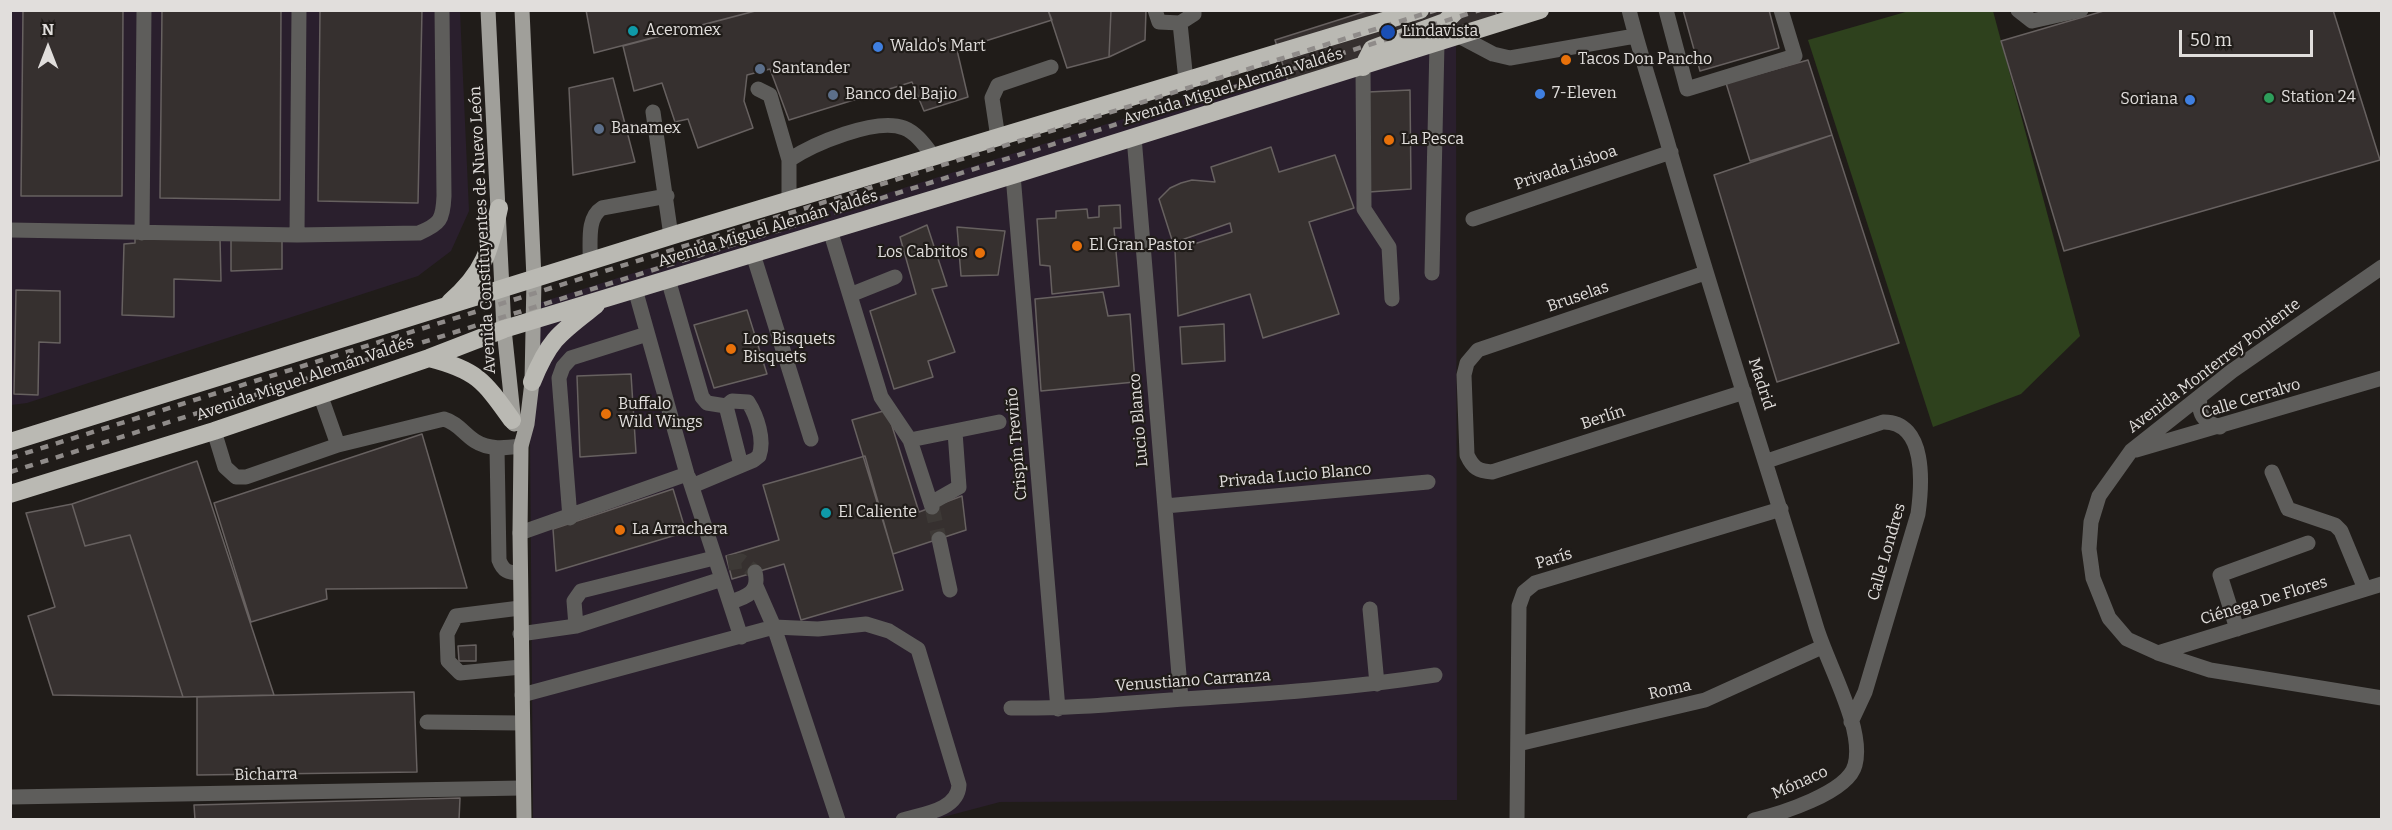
<!DOCTYPE html>
<html>
<head>
<meta charset="utf-8">
<style>
  body { margin:0 }
  #map { position:relative; width:2392px; height:830px; overflow:hidden; background:#201c19; font-family:Bitter,serif }
  canvas { display:block }
  .frame { position:absolute; inset:0; border:12px solid #e1dedc; pointer-events:none }
  .north { position:absolute; left:18px; top:18px; width:60px; height:60px; -webkit-text-stroke:4px #201c19; paint-order:stroke; rotate:0deg; font-size:16px; font-weight:700; line-height:24px; text-align:center; color:#e1dedc }
  .north::after { content:''; display:block; margin:auto; width:21px; height:27px; background:#e1dedc; clip-path:polygon(50% 0,100% 100%,50% 72%,0 100%) }
  .scale { position:absolute; left:2179px; top:30px; width:134px; height:27px; box-sizing:border-box; border:3px solid #e1dedc; border-top:0; padding-left:8px; font-size:18px; line-height:21px; white-space:nowrap; color:#e1dedc; -webkit-text-stroke:4px #201c19; paint-order:stroke }
</style>
</head>
<body>
<div id="map">
<canvas width="2392" height="830"></canvas>
<div class="frame"></div>
<div class="north">N</div>
<div class="scale">50 m</div>
</div>
<script>
const context = document.querySelector('canvas').getContext('2d');
context.lineJoin = 'round';
function fill(path, color) { context.fillStyle = color; context.fill(path, 'evenodd'); }
function trace(path, color, width, dash) { context.strokeStyle = color; context.lineWidth = width; context.lineCap = dash ? 'butt' : 'round'; context.setLineDash(dash || []); context.stroke(path); }
function drawText(font, color, halo, rows, align = 'center') {
  context.font = font + ' Bitter,serif'; context.lineWidth = 4.5; context.setLineDash([]); context.textBaseline = 'middle'; context.strokeStyle = halo; context.fillStyle = color; for (const [text, x, y, turn = 0] of rows) {
    context.save(); context.translate(x, y); context.rotate((+turn || 0) * Math.PI / 180); context.textAlign = isNaN(turn) ? turn : align; if (halo) context.strokeText(text, 0, 0); context.fillText(text, 0, 0); context.restore();
  }
}
fill(new Path2D(`
  M11,11H460L469,211L451,251L418,276L27,403L11,405Z
  M1456,14L1457,800L1000,802L932,820L533,819L529,306Z`), '#2a1f2d');
fill(new Path2D(`
  M1909,11H1993L2080,336L2021,394L1933,427L1808,40Z`), '#2e411d');
const building = new Path2D(`
  M23,10H123L122,196H21Z
  M162,10H281L280,200L160,198Z
  M320,10H422L418,203L318,201Z
  M586,10H759L594,53Z
  M759,10H1048L1052,20L957,50L968,97L924,111L912,82L789,120L770,69L747,75L744,101L753,128L698,148L688,119L675,122L662,83L634,91L623,46Z
  M1048,10H1111L1109,57L1067,68Z
  M1111,10H1146L1145,40L1109,57Z
  M1370,10H1495L1500,26L1291,91L1275,40Z
  M1683,10H1769L1779,48L1700,71Z
  M2107,10H2333L2380,160L2064,251L2001,41Z
  M1808,60L1832,135L1750,161L1726,83Z
  M613,78L635,162L573,175L569,88Z
  M1410,90L1411,189L1369,192L1368,92Z
  M1832,135L1899,343L1777,382L1714,175Z
  M1271,147L1279,172L1335,155L1354,208L1309,222L1339,314L1263,338L1250,294L1178,316L1175,250L1232,232L1230,223L1173,243L1159,199L1170,188L1181,183L1192,180L1215,182L1211,167Z
  M1120,205L1121,228H1114L1119,286L1052,294L1050,266L1040,265L1037,219L1056,218V211L1087,209L1088,218L1099,217V206Z
  M927,225L947,286L932,289L955,352L928,361L933,377L894,389L870,311L916,294L900,237Z
  M957,227L1005,231L998,275L961,276Z
  M135,236L220,238L221,281L174,279V317L122,315L124,244L135,243Z
  M231,238L282,241V269L231,271Z
  M16,290L60,291V343L39,342L38,395L14,394Z
  M1103,292L1108,316L1130,314L1135,382L1041,391L1035,299Z
  M747,310L767,374L714,388L694,325Z
  M1224,324L1225,361L1182,364L1180,327Z
  M631,374L636,453L580,457L577,376Z
  M887,410L919,512L962,496L966,530L893,554L852,420Z
  M422,434L467,588L326,589L327,599L251,622L214,503Z
  M865,456L903,590L801,620L784,564L732,579L726,556L779,540L763,485Z
  M197,461L274,695L183,697L130,535L85,546L72,504Z
  M673,489L686,532L556,571L553,529Z
  M72,504L85,546L130,535L183,697L53,695L28,616L55,607L26,513Z
  M476,645V661H459L458,646Z
  M414,692L417,772L197,775V697Z
  M460,798L459,820H195L194,805Z`);
fill(building, '#36302f');
trace(building, '#676160', 1.5);
trace(new Path2D(`
  M932,507L939,539
  M728,563L741,561L755,572`), '#3d3936', 15, [15, 8]);
trace(new Path2D(`
  M1155,10L1159,22L1180,23L1194,14V10
  M1629,10C1641,58 1657,104 1670,151C1716,310 1768,468 1816,626C1827,664 1865,728 1855,765C1848,793 1779,814 1754,820
  M1666,10L1687,89L1795,56L1781,10
  M2018,10L2032,21L2081,10
  M1180,23L1186,81
  M1459,36L1493,54L1510,58L1635,36
  M1363,67L1364,209L1389,247L1392,299
  M758,89L770,95L789,160
  M653,112L671,236
  M1134,137L1181,699
  M998,138L992,98L998,85L1051,67
  M1013,175L1058,709
  M789,201V160C813,144 876,117 904,128C917,133 926,147 934,157
  M1473,219L1671,152
  M10,230L297,235L419,233C440,224 443,220 444,196L442,10
  M830,230L881,397L910,440L932,507
  M142,233L144,10
  M297,235L299,10
  M753,254L811,439
  M590,262C591,244 586,218 602,208L667,196
  M2382,267L2232,371L2131,451L2099,496L2091,522L2089,549L2093,578L2109,618L2127,639L2158,653L2210,670L2382,698
  M1432,273L1437,43
  M1705,273L1478,350L1467,363L1464,375L1467,455C1473,468 1478,471 1492,472L1744,392
  M668,279L702,397L707,403L726,406
  M850,295L895,277
  M320,394L338,445
  M2200,396C2198,414 2203,422 2220,427
  M214,431L225,467L236,477H246L338,445L444,419C458,423 463,433 475,441C489,450 505,448 521,446
  M910,440L999,422
  M497,448L499,560C503,571 508,573 520,573
  M2136,450L2382,378
  M1767,461L1883,422C1927,421 1922,485 1918,514L1865,692L1851,722
  M2272,472L2288,509L2335,525L2341,531L2365,589
  M689,478L741,637
  M692,486L754,460L759,456C765,440 757,416 748,402L732,401L726,406L741,465
  M931,503L959,487L955,432
  M1165,506L1428,482
  M570,518L559,378L563,367L571,358L647,334
  M520,533L687,474L635,289
  M939,539L950,590
  M756,586L774,627L838,820
  M730,602C747,597 760,592 755,572
  M520,608L456,616L447,634L448,661L460,673L521,667
  M1370,609L1377,684
  M576,626L574,601L581,591L714,558
  M2237,629L2220,575L2308,543
  M520,634L576,626L722,579
  M2158,653L2382,584
  M522,695L774,627L818,629L866,624L889,631L918,649L959,785C958,810 923,814 903,820
  M1011,708C1069,709 1126,703 1184,699C1268,694 1352,688 1435,675
  M427,722L521,723
  M1518,744L1705,700L1822,647
  M10,797L522,788
  M1517,820L1519,606L1524,592L1535,583L1781,509`), '#5e5d5b', 15);
trace(new Path2D(`
  M488,10L504,329L514,424
  M522,10L534,279L532,382L527,424L521,446L520,533L524,820`), '#a09f9a', 15);
trace(new Path2D(`
  M1363,67L1372,49L1445,22L1457,10
  M450,302C484,273 490,250 499,208
  M429,358C477,370 484,381 512,420
  M532,382C550,338 560,333 596,305
  M10,442L677,234L1420,10
  M10,494L214,431L429,358L504,329L1013,175L1540,10`), '#bab9b3', 18);
trace(new Path2D(`
  M10,458L1436,10
  M10,472L1480,10`), '#8f8b89', 4.5, [8, 8]);
for (const [x, y, r, color] of [
  [633,31,6,"#0f9aa8"],
  [1388,32,8,"#1a4fb4"],
  [878,47,6,"#3f7fe0"],
  [1566,60,6,"#e8710a"],
  [760,69,6,"#5c6f8a"],
  [1540,94,6,"#3f7fe0"],
  [833,95,6,"#5c6f8a"],
  [2269,98,6,"#2e9e5b"],
  [2190,100,6,"#3f7fe0"],
  [599,129,6,"#5c6f8a"],
  [1389,140,6,"#e8710a"],
  [1077,246,6,"#e8710a"],
  [980,253,6,"#e8710a"],
  [731,349,6,"#e8710a"],
  [606,414,6,"#e8710a"],
  [826,513,6,"#0f9aa8"],
  [620,530,6,"#e8710a"]
]) { const dot = new Path2D(); dot.arc(x, y, r, 0, 2 * Math.PI); context.fillStyle = color; context.fill(dot); trace(dot, '#201c19', 2); }
drawText('16px', '#e1dedc', '#201c19', [
  ["Aceromex",645,31],
  ["Lindavista",1402,32],
  ["Waldo's Mart",890,47],
  ["Tacos Don Pancho",1578,60],
  ["Santander",772,69],
  ["7-Eleven",1552,94],
  ["Banco del Bajio",845,95],
  ["Station 24",2281,98],
  ["Soriana",2178,100,"right"],
  ["Banamex",611,129],
  ["La Pesca",1401,140],
  ["El Gran Pastor",1089,246],
  ["Los Cabritos",968,253,"right"],
  ["Los Bisquets",743,340],
  ["Bisquets",743,358],
  ["Buffalo",618,405],
  ["Wild Wings",618,423],
  ["El Caliente",838,513],
  ["La Arrachera",632,530]
], 'left');
drawText('16px', '#e1dedc', '#201c19', [
  ["Avenida Miguel Alemán Valdés",1233,87,-17],
  ["Privada Lisboa",1566,168,-19],
  ["Avenida Miguel Alemán Valdés",768,229,-17],
  ["Avenida Constituyentes de Nuevo León",483,230,-93],
  ["Bruselas",1578,297,-19],
  ["Avenida Monterrey Poniente",2214,366,-37],
  ["Avenida Miguel Alemán Valdés",305,379,-19],
  ["Madrid",1761,384,72],
  ["Calle Cerralvo",2251,399,-17],
  ["Berlín",1603,418,-18],
  ["Lucio Blanco",1139,420,-95],
  ["Crispín Treviño",1017,444,-95],
  ["Privada Lucio Blanco",1295,476,-5],
  ["Calle Londres",1887,552,-74],
  ["París",1554,559,-17],
  ["Ciénega De Flores",2264,601,-17],
  ["Venustiano Carranza",1193,681,-4],
  ["Roma",1670,690,-13],
  ["Bicharra",266,775,-1],
  ["Mónaco",1800,783,-24]
]);
</script>
</body>
</html>
